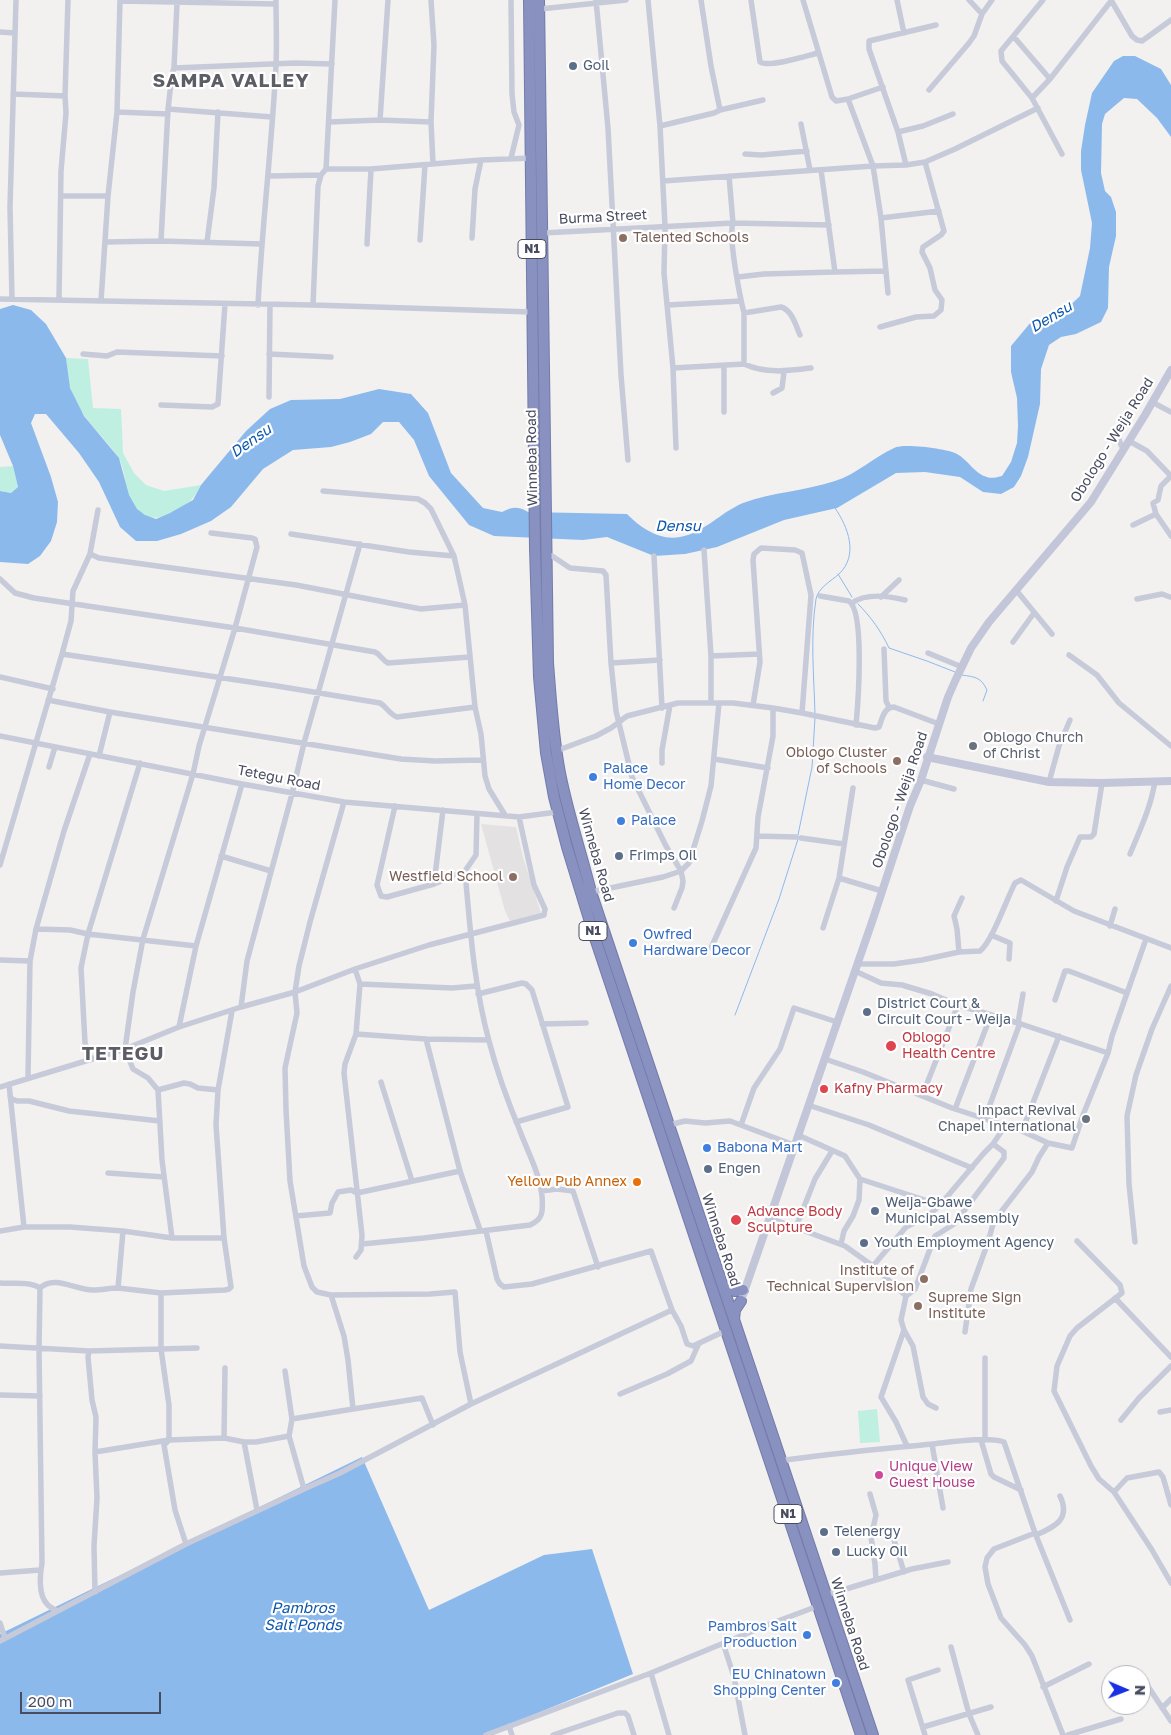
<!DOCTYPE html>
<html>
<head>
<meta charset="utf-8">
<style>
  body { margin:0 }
  #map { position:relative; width:1171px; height:1735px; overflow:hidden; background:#f2f1f0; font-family:"Golos Text",sans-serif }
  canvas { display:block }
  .north { position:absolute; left:1101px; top:1665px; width:50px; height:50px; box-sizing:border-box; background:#fff; border:1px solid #b6b7bf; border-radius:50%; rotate:91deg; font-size:14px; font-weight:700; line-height:20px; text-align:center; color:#484c5e }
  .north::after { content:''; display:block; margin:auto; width:18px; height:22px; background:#1930e3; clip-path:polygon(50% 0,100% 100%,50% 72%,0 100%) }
  .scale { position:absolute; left:20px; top:1692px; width:141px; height:22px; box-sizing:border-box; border:2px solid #484c5e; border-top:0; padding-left:6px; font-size:15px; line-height:18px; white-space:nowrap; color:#484c5e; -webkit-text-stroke:4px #fff; paint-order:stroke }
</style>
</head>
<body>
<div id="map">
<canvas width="1171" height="1735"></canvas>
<div class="north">N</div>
<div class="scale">200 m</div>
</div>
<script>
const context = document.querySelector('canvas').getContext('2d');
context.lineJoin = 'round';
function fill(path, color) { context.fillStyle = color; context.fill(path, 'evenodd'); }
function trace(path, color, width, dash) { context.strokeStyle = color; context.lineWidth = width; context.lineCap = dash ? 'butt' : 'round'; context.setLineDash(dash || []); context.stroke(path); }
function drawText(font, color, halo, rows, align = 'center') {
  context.font = font + ' "Golos Text",sans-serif'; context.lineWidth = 4.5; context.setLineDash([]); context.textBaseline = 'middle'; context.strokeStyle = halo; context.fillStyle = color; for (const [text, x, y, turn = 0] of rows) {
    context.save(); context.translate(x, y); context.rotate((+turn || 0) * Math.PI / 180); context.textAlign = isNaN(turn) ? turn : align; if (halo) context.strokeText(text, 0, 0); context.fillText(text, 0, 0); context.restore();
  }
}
fill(new Path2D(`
  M481,824L516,827L523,857L541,913L510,921L505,911Z`), '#e3e1e2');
fill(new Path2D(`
  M66,358L88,359L93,408L121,409L123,453L134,473L146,485L164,491L201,485C192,502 186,507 168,514C159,518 152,520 143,514C121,501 129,474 118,457C103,434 78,416 70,388C67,379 67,368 66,358Z
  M13,466L18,487L11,493L0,491V467Z
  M877,1409L880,1442L860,1443L858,1411Z`), '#bfefe1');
fill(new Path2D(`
  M1123,56H1135L1161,69L1171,85V137L1157,118L1137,99L1124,98L1105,114L1102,124L1101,173L1105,191L1111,197L1116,212V236L1109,267L1108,308L1101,322L1076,334L1061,337L1049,345L1041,369L1040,404L1028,457L1021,476L1014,487L1001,494L983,492L960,477L925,472L896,473L837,508L784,520L717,547L685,554L654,556L607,537L583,540L494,536L469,525L429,476L414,440L399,422H383L371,434L350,442L331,447L293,450L263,469L231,507L211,521L181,534L157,541H136L120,527L99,482L79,453L46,414H35L31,423L51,477L58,502L57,522L51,541L40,556L28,564L0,562V491L11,493L18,487L13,466L0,435V309L13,305L31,310L46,324L66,358L70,388L84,416L119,458L129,495L137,509L145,515L156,519L170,513L193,500L201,485L246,431L270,409L291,400L340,399L379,389L411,394L428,413L451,473L483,508L502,512C512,507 518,506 528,512L627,514C641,528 660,541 680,537C704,533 721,512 743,503C773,492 805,491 835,481C857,474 874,457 894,448C904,443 948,449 957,454C968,460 975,474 987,477C991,479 998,477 1002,476L1011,462L1017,443L1018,426L1017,398L1011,372V346L1031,322L1061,314L1080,296L1090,248L1092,223L1081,170V151L1085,125L1092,93L1114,61Z
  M362,1457L429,1610L544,1555L592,1549L633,1674L484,1735H0V1634Z`), '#8cb9ec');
trace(new Path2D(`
  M838,574L852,597
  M858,604C871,617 881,631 889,648L927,661L955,672
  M962,675C975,677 981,677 987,690L983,701
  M815,714C814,676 810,637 816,599C818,588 831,581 839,574C859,555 848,527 835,508
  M798,835L812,767L815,718
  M735,1015L779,899L798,839`), '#8cb9ec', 1);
const highway = new Path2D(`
  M529,0L535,548L539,677L546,753L554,797L567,847L594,935L861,1735
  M539,0L548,663C551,700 553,737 560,773C568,814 581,852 591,892L873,1735
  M723,1287L735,1291L743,1290
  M734,1319L735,1310L741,1301`);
trace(highway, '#737caa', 12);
trace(new Path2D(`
  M431,0L434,45L431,122L433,164
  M511,0L512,94L514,112L519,125L511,158
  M596,0L608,128L621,375L628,460
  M648,0L660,126L665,226L664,273L673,368L676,448
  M751,0L760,62C770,68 806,56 818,53
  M803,0L832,97L836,101L848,99L873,166L881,218L888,293
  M897,0L904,33
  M969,0L982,14
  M1043,0L1001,51L1002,61L1032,98L1062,154
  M1111,0L1132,36L1137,40L1142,41L1171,20
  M120,1L276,4
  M540,9L626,0
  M0,32L15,33
  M1014,37L1050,79
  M174,68L295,63L332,64
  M929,90L969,43L974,36L982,14L992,0
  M13,94L65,96
  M1032,98L1050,79L1111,1
  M848,99L883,87
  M168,109L272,117
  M720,110L763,100
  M117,112L168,114
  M380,120L388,0
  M329,122L380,120L431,122
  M801,124L810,170
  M660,126L714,113L720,110L711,66L701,0
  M898,132L923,126L953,114
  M745,154L761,155L807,151
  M906,165L898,132L869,49V41L936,25
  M326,169H371
  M269,176L321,175
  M729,176L733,223C728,237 740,297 744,313L781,307C792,310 796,326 800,335
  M663,181L873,166L906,165L925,162L955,149L1038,108
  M61,196H108
  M881,218L939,211
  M543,233L733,223L829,225
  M472,238L475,189L481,160
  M420,240L425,165
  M161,241L168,109L172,75L174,68L177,3
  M106,242L161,241L261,244
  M207,242L214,188L218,112
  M367,244L371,169L481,160L532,158
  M835,272L886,271
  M738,277L764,274L835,272L821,170
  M0,299L313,305L532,312
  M12,299L10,207L16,0
  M59,299L61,171L66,113L65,96L68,0
  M101,301L108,196L117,112L120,0
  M258,305C262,225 272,145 276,65C277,43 276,22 276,0
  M313,305L318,186L321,175L326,169L335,0
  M668,305L741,301
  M880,327L916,317L934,316L941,310L942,300L935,290L930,268L922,252L923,247L941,235L944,231L925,162
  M83,354L107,356L117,352L222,356
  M269,354L331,357
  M744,364V313
  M673,368L744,364C766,374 788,371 811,368
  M773,393L782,388L784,372
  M269,397L270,305
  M1152,402L1171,412
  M161,405L212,407L218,404L225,304
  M724,412V366
  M1116,430L1121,445L1124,449
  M1129,441L1147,451L1171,476
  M1171,476L1161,486L1158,500L1153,503L1156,514L1171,536
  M323,491L418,499L425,503L431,509L454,556L465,605L475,707L481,734L485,776L489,789L505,815
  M1133,525L1156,514
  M291,534L409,552L454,556
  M704,550L711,656V703
  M90,554L99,558L296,585L421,609L465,605
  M552,556L570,568L603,571L606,575L611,663L616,711L632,777L666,846L681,871L683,881L682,888L674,908
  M654,556L662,708
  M0,579L15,593L34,598L235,628L375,652C381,655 382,660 388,663L470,657
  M1016,590L1052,634
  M820,596L849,601C865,612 858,704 856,725
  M881,597L899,580
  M1137,599L1162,594L1170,597
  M852,603C866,593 889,596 905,600
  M1013,642L1034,613
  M884,649L886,701L889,707
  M928,653L962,667
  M62,654L277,686L380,703C387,707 389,714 397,717L475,707
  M1069,655L1097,675L1119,703L1171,746
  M711,656L759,654
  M611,663L660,660
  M0,677L53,689
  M48,700L110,712L401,759L435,761L482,760
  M802,713L875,728L879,727C882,719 884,707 894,707L939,724
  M0,736L242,784L344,802L519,817L557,812
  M556,751L596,736L611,728L627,716L678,703H733L773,708L802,713L811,595L802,553L795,550L761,548L754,554L753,560L760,662L753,705
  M99,756L110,712
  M714,759L768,768
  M662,763V750L670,705
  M49,767L55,747
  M921,780L954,789
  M1049,782L1059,746L1070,720
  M344,802L310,922L299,966L295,992L297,1013L285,1068L286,1110L290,1181L304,1266L312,1287L317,1292L331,1295L344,1336L348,1360L353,1409L422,1398L433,1425
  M395,806L377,885L381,896L387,897L434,884L465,871L476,855L477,814
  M757,836L796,837
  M801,838L844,844
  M1130,854C1140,830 1151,807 1155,781
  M221,856L271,871
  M0,865L62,654L71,621L73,591L90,554L98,510
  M839,878L882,891
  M434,884L443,810
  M591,892L663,877L681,871L689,863L702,821L711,786L719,703
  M1056,901L1067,867L1080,837H1091L1094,834L1102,783
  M1110,926L1115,909
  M823,928L839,878L853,788
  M36,929L70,930L88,934L196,946
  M991,935L1010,943L1009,959
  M711,948L756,848L758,817L773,736V708
  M959,952L957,929L954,916L962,898
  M0,960L30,961
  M857,964H894L922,960L959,952L980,951C992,942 1007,898 1015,883L1021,880L1074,911L1171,948
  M355,969L360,984L356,1034L345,1064L344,1073L362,1235L361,1250L356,1257
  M855,971L881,983L902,985L932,994L958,1005L1018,1023L1108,1053
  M360,984L452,988L476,986
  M478,994L522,983L526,984L532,990L568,1107L516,1122
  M1055,1000L1065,971H1069L1127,993
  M241,1007L247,961L292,794L304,743L360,544
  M1018,1023L1023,994
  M542,1024L586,1023
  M179,1027L196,946L242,784
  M356,1034L426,1039L488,1040
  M426,1039L460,1171L480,1230
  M91,1059L85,1043L81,968L88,934L140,763
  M825,1059L863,1072L952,1108L1022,1131L1048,1143L1072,1148L1083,1115L1108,1053L1112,1036L1146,939
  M28,1077L30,961L36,929L64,831L90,754
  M381,1082L412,1181
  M9,1084L24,1227
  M0,1087L125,1049L179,1027L241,1007L295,992L355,969L429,945L544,915L545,909L534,885L519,817
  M158,1090L184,1083L190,1084L198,1088L218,1090
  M10,1096L12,1099L17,1101H29L69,1111L160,1121
  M922,1096L958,1005
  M808,1105L869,1125L972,1168
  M955,1109L991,1015
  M985,1118L1020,1023
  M669,1125L685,1121L705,1123L730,1121L794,1145
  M741,1125L754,1088L780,1049L794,1008L837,1022
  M1022,1131L1059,1036
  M798,1135L845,1156L860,1179L940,1205
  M108,1173L164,1177
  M541,1191L557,1189L573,1191L598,1267
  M296,1216L330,1213L332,1203L338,1192L351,1190L357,1193L460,1171
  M770,1218L845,1246L873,1266L906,1296L901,1320L904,1330L913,1346L923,1397L928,1404L936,1408
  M796,1227L815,1179L832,1151
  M0,1231L24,1227H70L123,1231L172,1238H224
  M486,1231L497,1279L500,1284L504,1287L532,1284L651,1251L672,1310L681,1326L687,1344L693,1346L725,1331
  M172,1238L162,1160L158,1090L148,1078L133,1069L125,1049L133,992L143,939L193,774L199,746L235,628L257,547L255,539L252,538L211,533
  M1077,1241L1120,1285L1122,1293L1077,1328L1070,1336L1057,1366L1054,1391L1091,1466L1099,1479L1114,1492L1152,1550L1171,1583
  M1135,1242L1129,1184L1127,1116L1136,1075L1152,1029L1171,986
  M362,1244L424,1238L530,1225C536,1222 541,1219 542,1211C545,1182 530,1158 520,1131C508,1102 497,1072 489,1041C474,986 470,928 465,871
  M841,1244L844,1231L853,1216L859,1200L860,1179
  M873,1266L906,1227L929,1215L940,1205L984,1153L993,1144L1005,1126
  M0,1283C12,1284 30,1281 40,1288
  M118,1288L161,1293V1349L169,1405V1440L164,1445L175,1510L186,1544
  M161,1293L225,1290L229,1289L231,1287L224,1238L216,1125L218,1090L232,1011
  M331,1295L430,1294L455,1292L460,1352L471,1404
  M906,1296L915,1289L935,1236L954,1224L1004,1158V1152L993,1144
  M1115,1298L1171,1357
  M904,1330L881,1397L896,1422L907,1446
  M965,1332L971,1289L987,1245L994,1221L1032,1172L1039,1157L1048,1143
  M0,1346L89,1351L197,1348
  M89,1351L88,1357L92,1400L96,1417L95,1452L97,1498L94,1546L95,1592
  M285,1371L292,1419L289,1436L304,1489L340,1473L471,1404L672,1310
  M620,1394L667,1374L691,1361L699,1343
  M0,1395L40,1396
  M1160,1412L1171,1410
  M292,1419L353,1409
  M1121,1420L1139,1398L1171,1366
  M224,1438L225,1368
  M981,1440L991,1474L994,1477L1021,1490
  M985,1440V1358
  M244,1442L257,1510
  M932,1444L943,1508
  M95,1452L169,1440L224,1438L244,1442H256L289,1436
  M780,1461C831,1453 881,1449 932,1444C950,1442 988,1436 1004,1442L1035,1533L1070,1620
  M1114,1492L1127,1478L1159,1472L1163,1477L1171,1505
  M870,1494L876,1515L871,1537L875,1564L876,1580
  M1035,1533L994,1549L987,1558L985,1567L988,1584L1001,1618L1025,1645L1032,1656L1063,1735
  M1036,1535C1055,1527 1071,1519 1060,1496
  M894,1540L904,1572
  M0,1573L40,1570
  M826,1595L912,1569L948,1562
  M57,1611C54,1609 49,1607 47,1604C38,1595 40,1574 42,1563L39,1349L40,1288C55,1274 76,1291 94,1290C102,1290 110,1288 118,1288L123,1231
  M0,1623L5,1638
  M0,1641L186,1544L304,1489
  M723,1643L734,1677L745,1735
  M951,1647L969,1714L978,1735
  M651,1673L669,1735
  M1141,1676L1171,1721
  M1043,1687L1089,1664
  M1162,1708L1171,1699
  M509,1726L512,1735
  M923,1727L991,1707
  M486,1735L651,1673L770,1624L818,1606
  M553,1735L618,1713H625L628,1716L634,1735
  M925,1735L908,1680L938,1670
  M1068,1735L1121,1719`), '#c7cad8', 5.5);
trace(new Path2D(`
  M927,757L1049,782L1102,783L1171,781
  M743,1295L873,919L910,806L921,780L948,697L956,679L971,648L989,622L1091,502L1145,415L1171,370`), '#c3c6d9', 8);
trace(highway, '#8891bf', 10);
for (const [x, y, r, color] of [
  [573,66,5,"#5c6f8a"],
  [623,238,5,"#8d6e63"],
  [973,746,5,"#6b7280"],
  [897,761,5,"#8d6e63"],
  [593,777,5,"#3f7fe0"],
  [621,821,5,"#3f7fe0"],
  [619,856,5,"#5c6f8a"],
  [513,877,5,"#8d6e63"],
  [633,943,5,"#3f7fe0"],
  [867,1012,5,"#5c6f8a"],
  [891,1046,6,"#e0444e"],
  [824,1089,5,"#e0444e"],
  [1086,1119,5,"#6b7280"],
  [707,1148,5,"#3f7fe0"],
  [708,1169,5,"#5c6f8a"],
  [637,1182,5,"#e8710a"],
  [875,1211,5,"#5c6f8a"],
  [736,1220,6,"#e0444e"],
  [864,1243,5,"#5c6f8a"],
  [924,1279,5,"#8d6e63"],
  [918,1306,5,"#8d6e63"],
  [879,1475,5,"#d1479c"],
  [824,1532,5,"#5c6f8a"],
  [836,1552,5,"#5c6f8a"],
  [807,1635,5,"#3f7fe0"],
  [836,1683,5,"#3f7fe0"]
]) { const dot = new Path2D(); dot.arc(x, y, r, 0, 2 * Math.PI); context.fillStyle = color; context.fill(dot); trace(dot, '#fff', 2); }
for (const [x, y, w] of [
  [532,249,28],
  [593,931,28],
  [788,1514,28]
]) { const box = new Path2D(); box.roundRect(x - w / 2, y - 9.5, w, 19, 4); context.fillStyle = '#fff'; context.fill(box); trace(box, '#484c5e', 1); }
drawText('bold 12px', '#484c5e', null, [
  ["N1",532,249],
  ["N1",593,931],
  ["N1",788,1514]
]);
drawText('14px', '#4e5e75', '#fff', [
  ["Goil",583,66],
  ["Frimps Oil",629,856],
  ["District Court &",877,1004],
  ["Circuit Court - Weija",877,1020],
  ["Engen",718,1169],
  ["Weija-Gbawe",885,1203],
  ["Municipal Assembly",885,1219],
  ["Youth Employment Agency",874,1243],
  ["Telenergy",834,1532],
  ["Lucky Oil",846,1552]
], 'left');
drawText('14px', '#484c5e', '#fff', [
  ["Burma Street",603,217,-3],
  ["Obologo - Weija Road",1112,440,-58],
  ["Winneba Road",532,458,-91],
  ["Tetegu Road",279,778,11],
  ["Obologo - Weija Road",900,800,-71],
  ["Winneba Road",596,855,74],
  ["Winneba Road",721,1240,72],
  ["Winneba Road",850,1624,72]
]);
drawText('14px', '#785e54', '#fff', [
  ["Talented Schools",633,238,"left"],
  ["Oblogo Cluster",887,753],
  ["of Schools",887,769],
  ["Westfield School",503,877],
  ["Institute of",914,1271],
  ["Technical Supervision",914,1287],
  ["Supreme Sign",928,1298,"left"],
  ["Institute",928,1314,"left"]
], 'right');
drawText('14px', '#5b616d', '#fff', [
  ["Oblogo Church",983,738],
  ["of Christ",983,754],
  ["Impact Revival",1076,1111,"right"],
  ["Chapel International",1076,1127,"right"]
], 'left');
drawText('14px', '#366cbe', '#fff', [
  ["Palace",603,769],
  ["Home Decor",603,785],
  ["Palace",631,821],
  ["Owfred",643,935],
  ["Hardware Decor",643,951],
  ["Babona Mart",717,1148],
  ["Pambros Salt",797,1627,"right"],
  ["Production",797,1643,"right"],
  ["EU Chinatown",826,1675,"right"],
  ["Shopping Center",826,1691,"right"]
], 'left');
drawText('14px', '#be3a42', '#fff', [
  ["Oblogo",902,1038],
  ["Health Centre",902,1054],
  ["Kafny Pharmacy",834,1089],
  ["Advance Body",747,1212],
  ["Sculpture",747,1228]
], 'left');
drawText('14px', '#c56008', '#fff', [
  ["Yellow Pub Annex",627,1182]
], 'right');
drawText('14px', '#b23c85', '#fff', [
  ["Unique View",889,1467],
  ["Guest House",889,1483]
], 'left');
drawText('italic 15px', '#0c57ac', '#fff', [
  ["Densu",1051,317,-31],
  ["Densu",251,441,-35],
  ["Densu",678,526],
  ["Pambros",303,1608],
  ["Salt Ponds",303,1625]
]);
context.letterSpacing = '1px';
drawText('bold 19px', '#5c5d65', '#fff', [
  ["SAMPA VALLEY",231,81],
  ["TETEGU",123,1054]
]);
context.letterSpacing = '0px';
</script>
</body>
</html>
